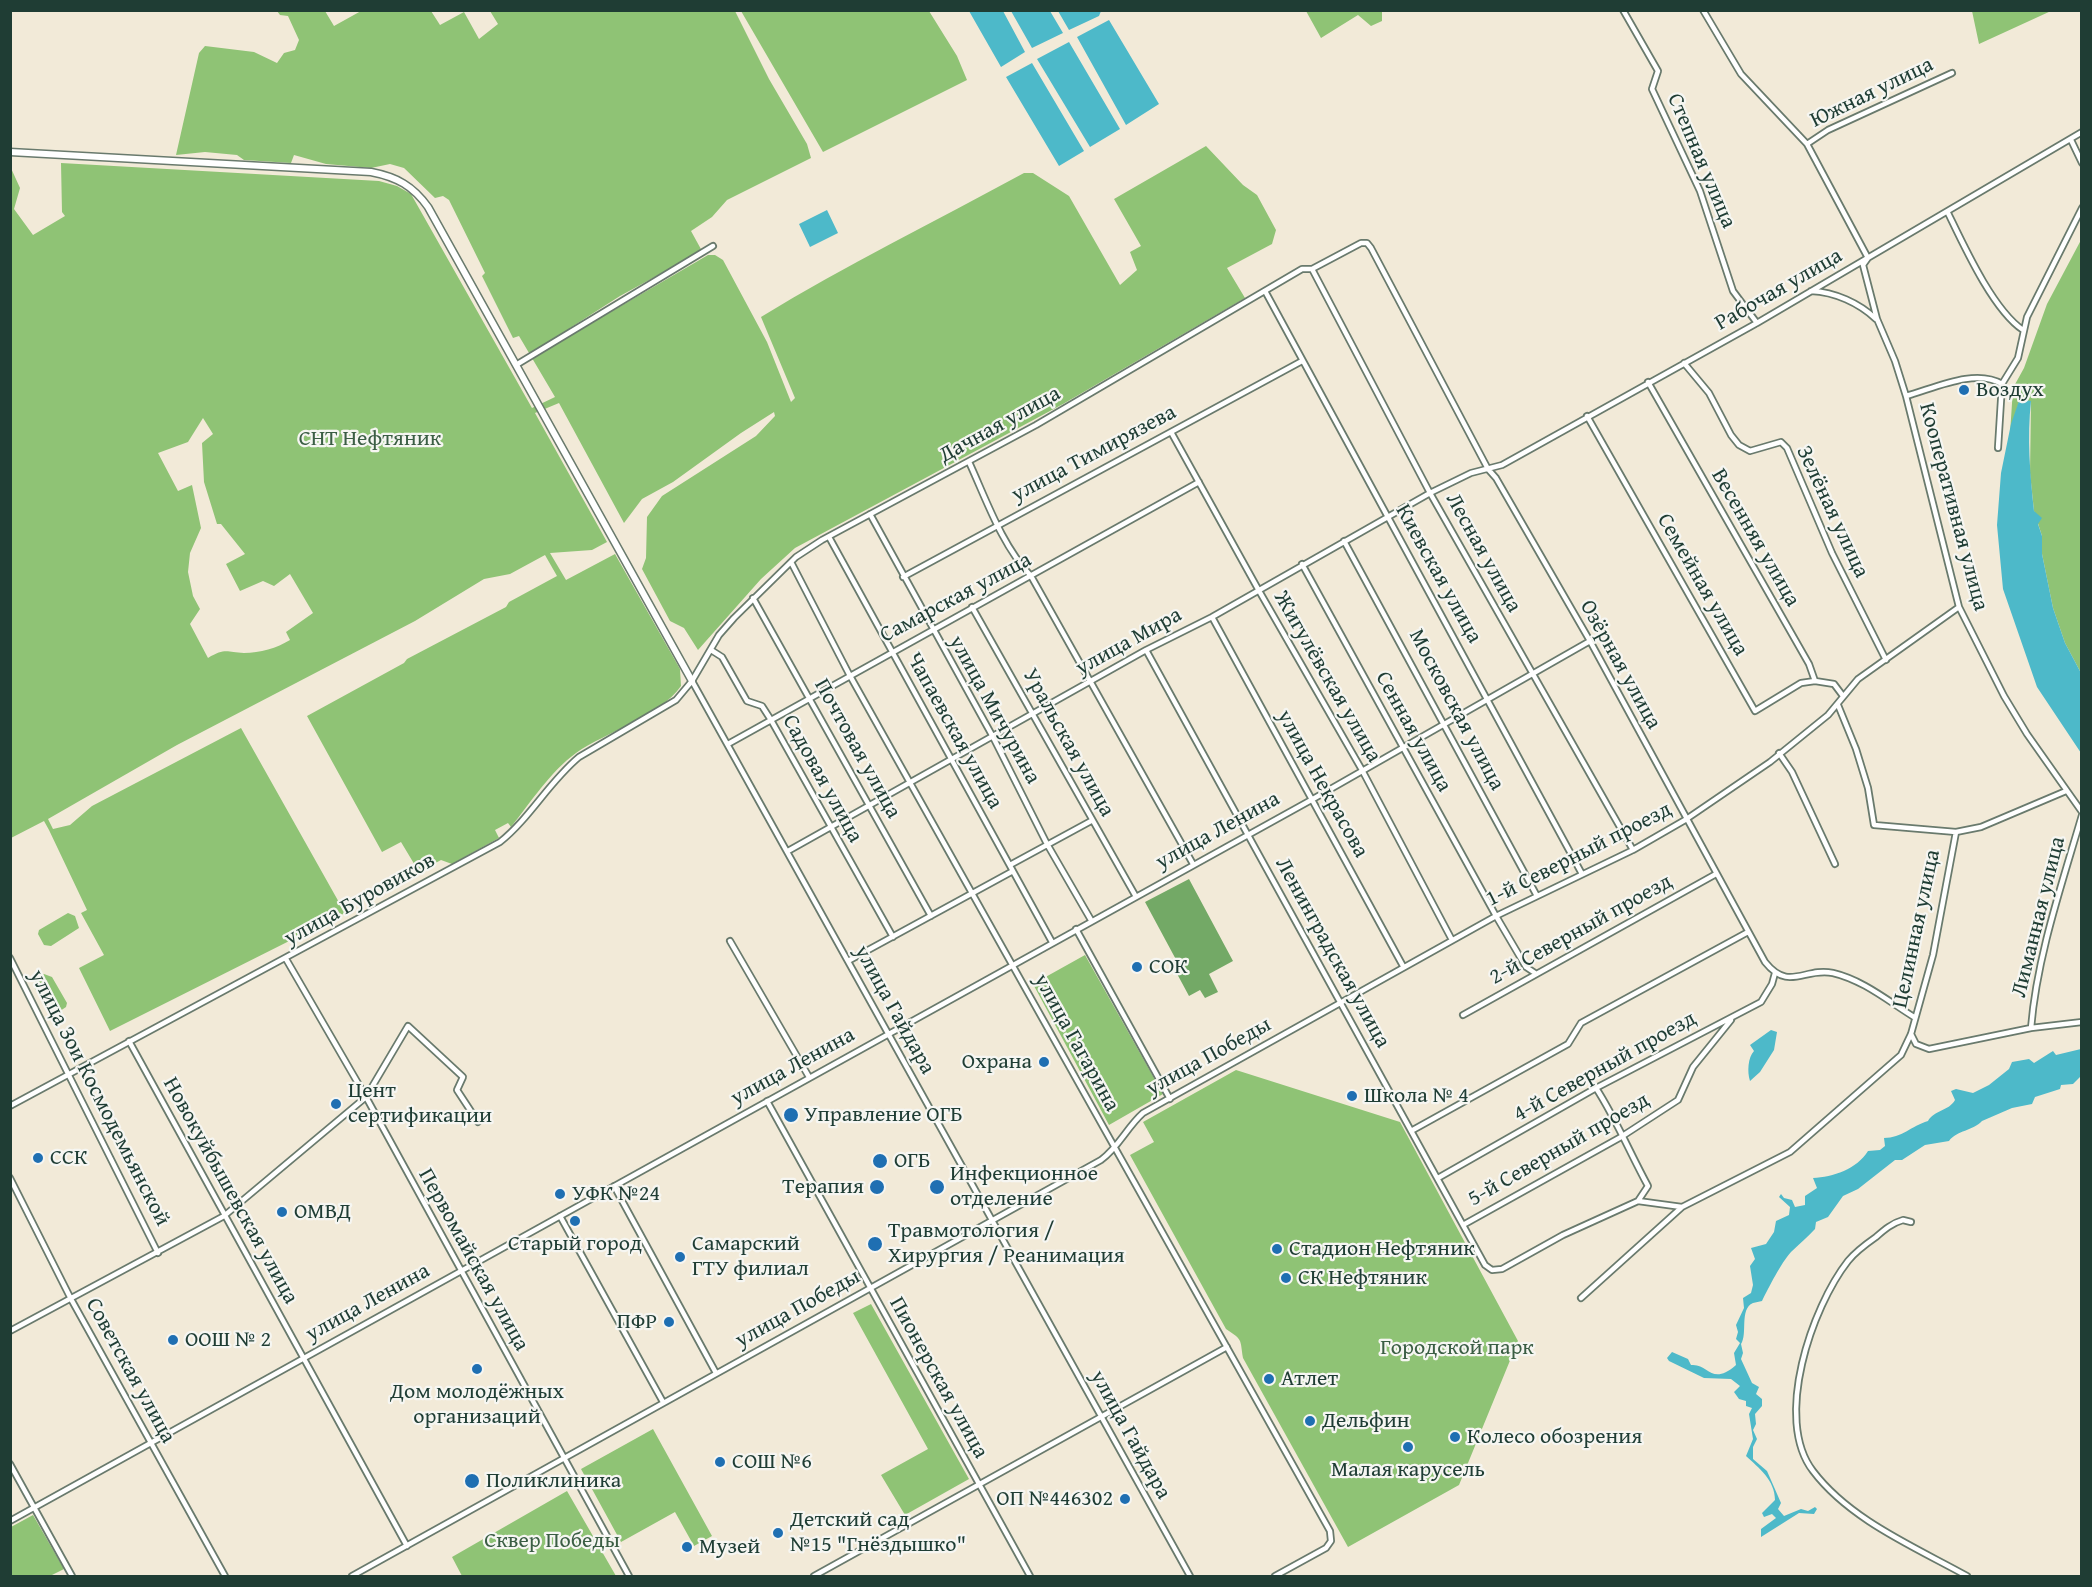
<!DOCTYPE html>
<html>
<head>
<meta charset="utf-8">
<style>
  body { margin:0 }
  #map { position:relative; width:2092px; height:1587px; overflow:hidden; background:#f2ead8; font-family:"Gentium Book Plus",serif }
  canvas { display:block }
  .frame { position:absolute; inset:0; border:12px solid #1f3d34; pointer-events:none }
</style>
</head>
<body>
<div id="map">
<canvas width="2092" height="1587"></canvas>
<div class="frame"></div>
</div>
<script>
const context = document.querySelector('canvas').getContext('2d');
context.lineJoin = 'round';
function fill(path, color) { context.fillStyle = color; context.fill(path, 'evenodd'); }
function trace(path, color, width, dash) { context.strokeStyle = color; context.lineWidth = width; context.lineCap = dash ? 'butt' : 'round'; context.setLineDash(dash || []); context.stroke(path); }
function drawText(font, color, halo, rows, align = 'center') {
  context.font = font + ' "Gentium Book Plus",serif'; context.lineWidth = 4.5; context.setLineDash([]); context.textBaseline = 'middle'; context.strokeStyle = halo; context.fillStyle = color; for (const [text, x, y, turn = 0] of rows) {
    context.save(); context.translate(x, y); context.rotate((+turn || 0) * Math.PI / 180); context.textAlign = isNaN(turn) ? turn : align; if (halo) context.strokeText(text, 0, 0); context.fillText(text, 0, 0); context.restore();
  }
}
fill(new Path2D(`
  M277,11H325L334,26L361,11H431L440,25L464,12L479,39L498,24L490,11H735L769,79L807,144L811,158L727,200L712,217L691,231L702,251L620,296L570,328L573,334L708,255H715L723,260L767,342L791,402L795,398L761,317C846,265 936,221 1024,173H1033L1069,196L1120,285L1137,270L1130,252L1141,246L1114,199L1206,146L1243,185L1257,195L1276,230L1272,244L1227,268L1245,298L1063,404L795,548L761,579L698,650L684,628L670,621L642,569L646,558L647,517L662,496L756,436L775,416L774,412L741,433L673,482L642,499L624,523L559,403L535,413L607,542L592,550L550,553L566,580L615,554L680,669L681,686C660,716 606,732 576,753C550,772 531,802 511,827L508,823L495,830L499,838L452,864L441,860L419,872L401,842L382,852L307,716L404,663L407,659L506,607L509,602L557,576L545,555L510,574L484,579L415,621L177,745L48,819L53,829L70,825L92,806L241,728L345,913L110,1031L79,968L104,955L81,913L87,910L49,830L44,821L11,838L10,166L20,188L14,209L33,235L65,216L62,212L61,163L379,181L397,186L411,194L532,408L555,397L519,336L513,338L482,276L485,273L449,200L443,196L435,198L404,168L390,164L371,168L326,164L294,155L291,163L244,160L237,155L205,152L176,155L199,53L205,46L254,52L277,63L284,53L295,50L299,40L288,16L280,15ZM203,418L213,434L202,443L204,482L217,524H221L245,554L226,564L240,591L263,581L274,586L290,574L313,613L286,632L290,640C277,648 260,653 244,653C226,652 225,648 208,658L190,624L200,609L193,596L188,572L190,553L201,528L192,485L178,491L158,453L188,442Z
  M741,11H929L957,56L967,80L823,152Z
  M1306,11H1382V21L1371,26L1358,15L1321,38Z
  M1972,11V10L2051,11L1979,44Z
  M2081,240V673L2065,643L2053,608L2042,554V536L2034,511L2030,473L2031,401L2019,402L2010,434L2013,388L2024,368L2047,304Z
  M68,913L75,916L79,928L51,946L44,945L38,934L39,930Z
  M1085,955L1163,1094L1109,1125L1033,984Z
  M44,974L52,977L67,1003L66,1007L57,1013H49L34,987L36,979Z
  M1236,1070L1400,1122L1518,1341L1459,1485L1348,1547L1243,1358C1240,1339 1243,1340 1226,1329L1130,1155L1154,1142L1143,1122Z
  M871,1304L969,1479L905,1515L881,1475L928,1449L853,1313Z
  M653,1429L712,1536L694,1546L675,1512L621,1542L581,1469Z
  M567,1491L616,1576H462L452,1557Z
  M33,1515L64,1569L50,1576H11V1527Z`), '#8fc375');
fill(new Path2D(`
  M1189,879L1233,961L1209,974L1218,992L1205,998L1200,990L1189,996L1175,970L1180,967L1145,902Z`), '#73a966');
fill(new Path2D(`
  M969,11H1003L1025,52L1001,67Z
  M1011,11H1050L1063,33L1032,48Z
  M1058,11H1101L1099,16L1069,30Z
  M1109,20L1159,104L1126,125L1077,37Z
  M1069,42L1120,129L1090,147L1037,59Z
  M1032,63L1084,151L1059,166L1006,77Z
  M827,210L838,233L810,247L799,224Z
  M2025,400L2031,401C2027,438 2030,474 2034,511L2042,518L2038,524L2042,536V554L2053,608L2065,643L2081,673V753L2037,687L2003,589L1997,525L2001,473L2011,424L2019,401Z
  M1771,1030L1777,1032L1774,1050L1760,1072L1750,1081C1747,1072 1748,1057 1754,1051L1750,1045Z
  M2081,1049V1076L2073,1084L2061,1085L2060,1089L2035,1097L2032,1104L2012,1108L1982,1121C1973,1131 1957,1130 1949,1141L1925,1145L1902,1160H1895L1858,1189L1843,1196L1828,1217L1816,1222L1815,1229C1808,1237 1799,1244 1791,1252C1781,1263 1769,1287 1762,1301C1759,1302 1756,1302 1753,1303C1739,1309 1748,1334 1741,1344L1743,1353L1741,1359L1752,1383L1759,1387L1756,1394L1762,1399V1406L1755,1414L1756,1424L1753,1430L1757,1439L1753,1447V1459L1767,1471L1781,1503L1778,1509L1784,1516L1801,1509L1808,1511L1815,1507L1817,1509L1814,1514L1799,1513L1761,1537V1529L1776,1518L1772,1514L1764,1517L1762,1513L1775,1500C1775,1480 1759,1468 1746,1456L1753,1439L1749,1414L1752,1408L1746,1406V1401L1739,1399L1734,1392L1740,1386L1731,1379L1704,1378L1669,1361L1667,1358L1672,1352L1688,1359L1691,1365C1709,1363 1711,1387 1736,1365L1734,1353L1740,1343L1736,1339L1738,1332L1736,1325L1744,1308L1743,1298L1751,1293L1753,1285L1750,1266L1755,1259L1751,1248L1766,1244L1774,1232L1776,1221L1789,1215L1790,1207L1779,1197L1781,1194L1784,1198L1792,1200L1795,1207L1805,1205V1196L1817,1188L1813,1178C1833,1177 1857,1169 1868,1151L1880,1150L1885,1146L1884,1138C1902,1138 1911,1126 1928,1121C1934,1110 1949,1111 1955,1100L1951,1091L1956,1089L1973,1093L1989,1085L2009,1069L2012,1062L2029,1059L2034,1063L2053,1051L2056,1055Z`), '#4db9c9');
const street = new Path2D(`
  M1623,10L1658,71L1652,89L1700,191L1733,291L1757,323
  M1703,10L1741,74L1807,144L1868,258L1863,265L1877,319L1895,361L1906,396L1959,607L2004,696L2027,734L2082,812
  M2071,140L2082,163
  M1807,144L1828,130L1952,73
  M1948,213C1964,246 1993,310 2023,330
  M1312,269L1430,493L1633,850
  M1265,291L1582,874
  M1811,291C1835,292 1859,303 1876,319
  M1684,363L1709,393L1731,435L1739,445L1750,451L1781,442L1787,448L1832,553L1886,660
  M516,365L713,246
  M1648,382L1809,664L1815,681L1834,684L1843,696
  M1906,396C1935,388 1975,368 2002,384
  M1587,416L1755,711L1801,683L1815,681
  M1171,432L1258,589L1362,770L1452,940
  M1998,448L2002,384L2018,358L2027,317L2082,208
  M969,462C986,499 1002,546 1031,576L1193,864
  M870,514L993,737L1047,844L1091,920
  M829,537L1052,942
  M1344,541L1537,896
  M791,562L849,674L1330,1531L1331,1541L1326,1548L1275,1576
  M1302,564L1496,916L1526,967L1535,973
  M903,577L1302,361
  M753,598L931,916
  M972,607L1135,895
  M1212,617L1403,966
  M711,650L722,657L747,701L762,706L771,720L893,937
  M1146,650L1485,1265L1492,1270L1502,1269L1563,1235L1638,1201L1648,1186C1630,1153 1616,1119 1596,1088
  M692,681L1190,1576
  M1838,705L1856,749L1868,788L1874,825L1956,832
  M728,744L1199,482
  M1779,753L1792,772L1835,864
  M788,851L1146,650L1212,617L1430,493L1471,473L1502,465L1757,323L2082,132
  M1010,865L1091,821
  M1076,929L1170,1099
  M730,941L809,1077
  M10,958L158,1253
  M286,959L366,1097L629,1576
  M848,961L1013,871
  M1463,1015L1716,874
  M2031,1028C2037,956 2062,884 2082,815
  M1911,1034L1916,1044L1929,1049L2031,1028L2082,1022
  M129,1041L407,1546
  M767,1101L1030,1576
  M10,1106L500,842C530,818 549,782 579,757L676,700L692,681L719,635L734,618L796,557L822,540L1036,425L1302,269H1312L1361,243H1367L1371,248L1488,469L1496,478L1590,641L1765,962C1789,992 1804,967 1833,973C1863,980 1888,1001 1914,1017
  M1411,1131L1568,1044L1581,1023L1748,932
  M10,1178L71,1299L225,1576
  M1438,1178L1596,1088L1761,1002L1772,984L1775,973
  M614,1186L716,1373
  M1638,1201L1682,1207L1790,1152L1901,1055L1911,1034L1933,955L1956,832L1981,827L2066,791
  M560,1216L663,1402
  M1911,1222L1903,1220C1892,1223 1884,1230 1876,1237C1866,1244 1856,1251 1848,1261C1812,1307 1773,1419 1813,1471C1850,1520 1915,1547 1967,1576
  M1463,1225L1621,1137L1678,1100L1693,1067L1731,1020
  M1581,1298L1682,1207
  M10,1331L224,1216L366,1097L408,1026L463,1077L457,1090L478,1122
  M10,1464L72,1576
  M10,1521L1313,799L1590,641
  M352,1576L1101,1160C1119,1147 1127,1127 1143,1113L1496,916L1633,850L1685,820L1770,762L1828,715L1858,679L1959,607
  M814,1576L1227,1347`);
const secondary = new Path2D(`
  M10,152L371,172C397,177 413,186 428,207L692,681`);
trace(street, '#697a6d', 8);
trace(secondary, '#697a6d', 9);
trace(street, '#fff', 4.5);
trace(secondary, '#fff', 6);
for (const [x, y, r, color] of [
  [1964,390,6,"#1f6fb2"],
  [1137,967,6,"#1f6fb2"],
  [1044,1062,6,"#1f6fb2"],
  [1352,1096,6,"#1f6fb2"],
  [336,1104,6,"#1f6fb2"],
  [791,1115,8,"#1f6fb2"],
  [38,1158,6,"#1f6fb2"],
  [880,1161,8,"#1f6fb2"],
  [877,1187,8,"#1f6fb2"],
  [937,1187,8,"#1f6fb2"],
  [560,1194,6,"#1f6fb2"],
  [282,1212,6,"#1f6fb2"],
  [575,1221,6,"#1f6fb2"],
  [875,1244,8,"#1f6fb2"],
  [1277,1249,6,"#1f6fb2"],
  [680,1257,6,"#1f6fb2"],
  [1286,1278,6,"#1f6fb2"],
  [669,1322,6,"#1f6fb2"],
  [173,1340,6,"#1f6fb2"],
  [477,1369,6,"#1f6fb2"],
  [1269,1379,6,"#1f6fb2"],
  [1310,1421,6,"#1f6fb2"],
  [1455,1437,6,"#1f6fb2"],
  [1408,1447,6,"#1f6fb2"],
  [720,1462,6,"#1f6fb2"],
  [472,1481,8,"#1f6fb2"],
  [1125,1499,6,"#1f6fb2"],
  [778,1533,6,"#1f6fb2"],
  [687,1547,6,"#1f6fb2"]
]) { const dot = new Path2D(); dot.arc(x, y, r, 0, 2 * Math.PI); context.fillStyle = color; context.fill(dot); trace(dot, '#f6f6f2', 2); }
drawText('22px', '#1f3d34', '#f6f6f2', [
  ["Южная улица",1872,93,-26],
  ["Степная улица",1701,161,67],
  ["Рабочая улица",1779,290,-30],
  ["Дачная улица",1000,425,-29],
  ["улица Тимирязева",1094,454,-28],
  ["Кооперативная улица",1953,507,75],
  ["Зелёная улица",1832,512,65],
  ["Весенняя улица",1755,538,60],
  ["Лесная улица",1483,553,61],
  ["Киевская улица",1438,574,61],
  ["Семейная улица",1702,585,60],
  ["Самарская улица",956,598,-28],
  ["улица Мира",1129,642,-29],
  ["Озёрная улица",1620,665,61],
  ["Жигулёвская улица",1327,677,60],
  ["улица Мичурина",994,710,61],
  ["Московская улица",1456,710,62],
  ["Чапаевская улица",954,731,61],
  ["Сенная улица",1413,732,61],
  ["Уральская улица",1068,743,61],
  ["Почтовая улица",857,749,61],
  ["Садовая улица",822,779,61],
  ["улица Некрасова",1322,784,61],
  ["улица Ленина",1218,831,-29],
  ["1-й Северный проезд",1579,855,-27],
  ["улица Буровиков",360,900,-29],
  ["Лиманная улица",2039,917,-76],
  ["Целинная улица",1917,929,-78],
  ["2-й Северный проезд",1581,930,-29],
  ["Ленинградская улица",1332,953,61],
  ["улица Гайдара",894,1010,61],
  ["улица Гагарина",1076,1043,61],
  ["улица Победы",1209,1057,-29],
  ["улица Ленина",793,1067,-29],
  ["4-й Северный проезд",1605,1067,-29],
  ["улица Зои Космодемьянской",99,1098,63],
  ["5-й Северный проезд",1559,1150,-30],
  ["Новокуйбышевская улица",230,1191,61],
  ["Первомайская улица",473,1260,61],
  ["улица Ленина",368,1303,-29],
  ["улица Победы",798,1309,-29],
  ["Советская улица",130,1371,61],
  ["Пионерская улица",938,1378,61],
  ["улица Гайдара",1130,1435,61]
]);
drawText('22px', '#1f3d34', '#f6f6f2', [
  ["Воздух",1976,390],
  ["СОК",1149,967],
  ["Охрана",1032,1062,"right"],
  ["Цент",348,1091],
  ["сертификации",348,1116],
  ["Школа № 4",1364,1096],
  ["Управление ОГБ",804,1115],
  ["ССК",50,1158],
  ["ОГБ",894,1161],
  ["Инфекционное",950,1174],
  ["отделение",950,1199],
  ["Терапия",864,1187,"right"],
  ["УФК №24",572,1194],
  ["ОМВД",294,1212],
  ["Травмотология /",888,1231],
  ["Хирургия / Реанимация",888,1256],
  ["Старый город",575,1244,"center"],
  ["Самарский",692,1244],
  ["ГТУ филиал",692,1269],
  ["Стадион Нефтяник",1289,1249],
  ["СК Нефтяник",1298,1278],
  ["ПФР",657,1322,"right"],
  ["ООШ № 2",185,1340],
  ["Атлет",1281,1379],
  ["Дом молодёжных",477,1392,"center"],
  ["организаций",477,1417,"center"],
  ["Дельфин",1322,1421],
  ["Колесо обозрения",1467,1437],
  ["СОШ №6",732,1462],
  ["Малая карусель",1408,1470,"center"],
  ["Поликлиника",486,1481],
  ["ОП №446302",1113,1499,"right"],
  ["Детский сад",790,1520],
  ["№15 \"Гнёздышко\"",790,1545],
  ["Музей",699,1547]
], 'left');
drawText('22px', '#3b5e44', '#f6f6f2', [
  ["СНТ Нефтяник",370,439],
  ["Городской парк",1457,1348],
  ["Сквер Победы",552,1541]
]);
</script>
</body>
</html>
